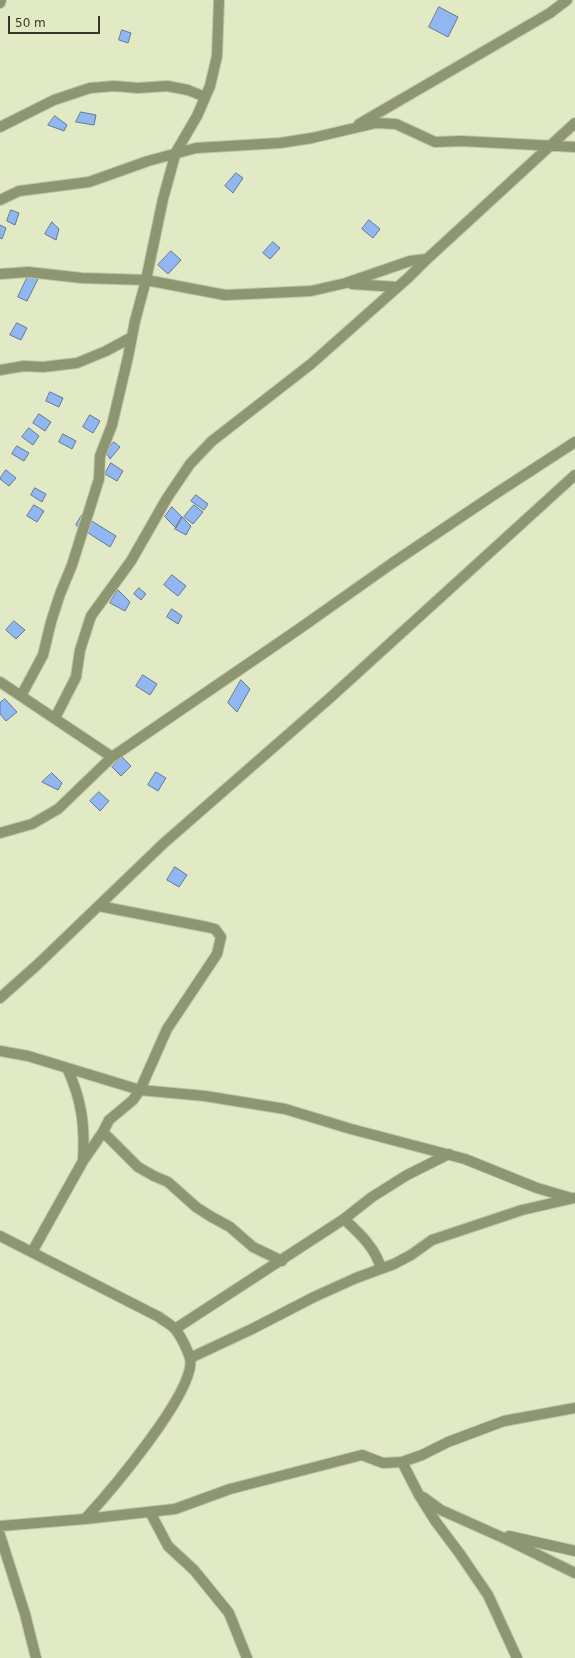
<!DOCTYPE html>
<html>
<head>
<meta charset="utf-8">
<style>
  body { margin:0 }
  #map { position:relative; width:575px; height:1658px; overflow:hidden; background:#e1e9c5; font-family:"DejaVu Sans",sans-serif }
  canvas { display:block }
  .scale { position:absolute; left:8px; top:16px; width:92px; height:18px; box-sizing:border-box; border:2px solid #343729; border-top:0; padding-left:5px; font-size:12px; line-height:14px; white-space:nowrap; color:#343729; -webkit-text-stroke:3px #e1e9c5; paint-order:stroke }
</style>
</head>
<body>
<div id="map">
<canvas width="575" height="1658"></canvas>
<div class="scale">50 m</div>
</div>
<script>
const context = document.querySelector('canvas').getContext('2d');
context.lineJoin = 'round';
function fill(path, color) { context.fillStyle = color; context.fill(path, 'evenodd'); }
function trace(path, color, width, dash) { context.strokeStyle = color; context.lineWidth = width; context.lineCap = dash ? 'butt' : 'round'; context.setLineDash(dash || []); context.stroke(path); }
const building = new Path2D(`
  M439,7L458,17L448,37L429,27Z
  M122,30L131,33L128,43L119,40Z
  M81,112L96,115L94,125L76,122Z
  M55,116L67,125L64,131L48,125Z
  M236,173L243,178L233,193L225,186Z
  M11,210L19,213L15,225L7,221Z
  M369,220L380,229L373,238L362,229Z
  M52,222L59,229L56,240L45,234Z
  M0,225L6,228L2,239L0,238Z
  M273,242L280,248L270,259L263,253Z
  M171,251L181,260L168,274L158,265Z
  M28,276L39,277L27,301L18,297Z
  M17,323L27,328L21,340L10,335Z
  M50,392L63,398L59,407L46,401Z
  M39,414L51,422L45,431L33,423Z
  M90,415L100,421L93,433L83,427Z
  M29,428L39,436L33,445L22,437Z
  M63,434L76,441L72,449L59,442Z
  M114,442L120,447L110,459L106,452Z
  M17,446L29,453L24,461L12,454Z
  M111,463L123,471L117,481L105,474Z
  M6,470L16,478L9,486L0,479Z
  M35,488L46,494L42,502L31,495Z
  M196,495L208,504L204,510L191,501Z
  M34,505L44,511L37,522L27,516Z
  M194,505L203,512L193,524L184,517Z
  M172,507L182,517L176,528L165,517Z
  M82,515L116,536L110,547L76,525Z
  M182,517L191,526L186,535L175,529Z
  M172,575L186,586L178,596L164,585Z
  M139,588L146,594L141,600L134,594Z
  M118,590L130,602L125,611L110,603Z
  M172,609L182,616L178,624L167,617Z
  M14,621L25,630L16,639L6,630Z
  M143,675L157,684L150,695L136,686Z
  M241,680L250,689L237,712L228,703Z
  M5,699L17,712L6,721L0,714V703Z
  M122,757L131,766L121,776L112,767Z
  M156,772L166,778L158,791L148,785Z
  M52,773L62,783L58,790L42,782Z
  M99,792L109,801L100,811L90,801Z
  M175,867L187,875L179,887L167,880Z`);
fill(building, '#90b7f2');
trace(building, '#657793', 1);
const minor = new Path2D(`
  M0,3L1,0
  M359,124L550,13L567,0
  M0,127L54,100L90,88L114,86L138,88L167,86L188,90L205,97
  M0,200L19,191L89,182L148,161L196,148L280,143L312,138L376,123L396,124L435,142L461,141L575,147
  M0,274L28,272L82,278L146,280L225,295L249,294L311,291L346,283L410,261L427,259
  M352,284L397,287
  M0,370L24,366L43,367L77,363L106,351L132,337
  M0,682L112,757
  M21,696L43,655L51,622L60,594L72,565L99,479L100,456L112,425L128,357L135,321L146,280L163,199L176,152L197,116L210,86L217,56L219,0
  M55,718L76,677L80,650L91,616L131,561L167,498L190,464L212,441L311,364L409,277L427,259L575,123
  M0,833L32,824L58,809L112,757L299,629L391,564L492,496L575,442
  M0,998L37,965L164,843L331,697L575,475
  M0,1051L28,1056L140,1090L205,1096L285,1109L351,1129L465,1159L537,1188L571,1198H575
  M67,1068C82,1100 85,1126 83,1161
  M103,1132L138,1167L154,1176L168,1182L196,1207L210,1216L230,1227L253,1247L282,1261
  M344,1219C359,1233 376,1248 381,1269
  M0,1236L159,1317C164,1321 172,1325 176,1330C181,1337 187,1349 190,1358C198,1389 108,1494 85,1519
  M32,1252L83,1161L103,1132L109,1120L133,1100L140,1090L167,1029L217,954L221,937L215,929L207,927L99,906
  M175,1329L344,1219L372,1197L407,1175L449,1154
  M190,1358L252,1329L314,1297L356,1278L394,1264L411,1255L432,1240L522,1210L570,1199
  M402,1462L419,1495L436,1522L460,1554L488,1595L517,1658
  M423,1497L441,1510L508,1540L575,1573
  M150,1512L168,1546L194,1570L229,1613L247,1658
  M0,1526L85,1519L175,1509L230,1489L362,1455L383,1463L402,1462L422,1455L448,1442L504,1421L575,1408
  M0,1535L25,1614L36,1658
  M509,1536L575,1551`);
trace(minor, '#bec5a6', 12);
trace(minor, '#8d9670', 10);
</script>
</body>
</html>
